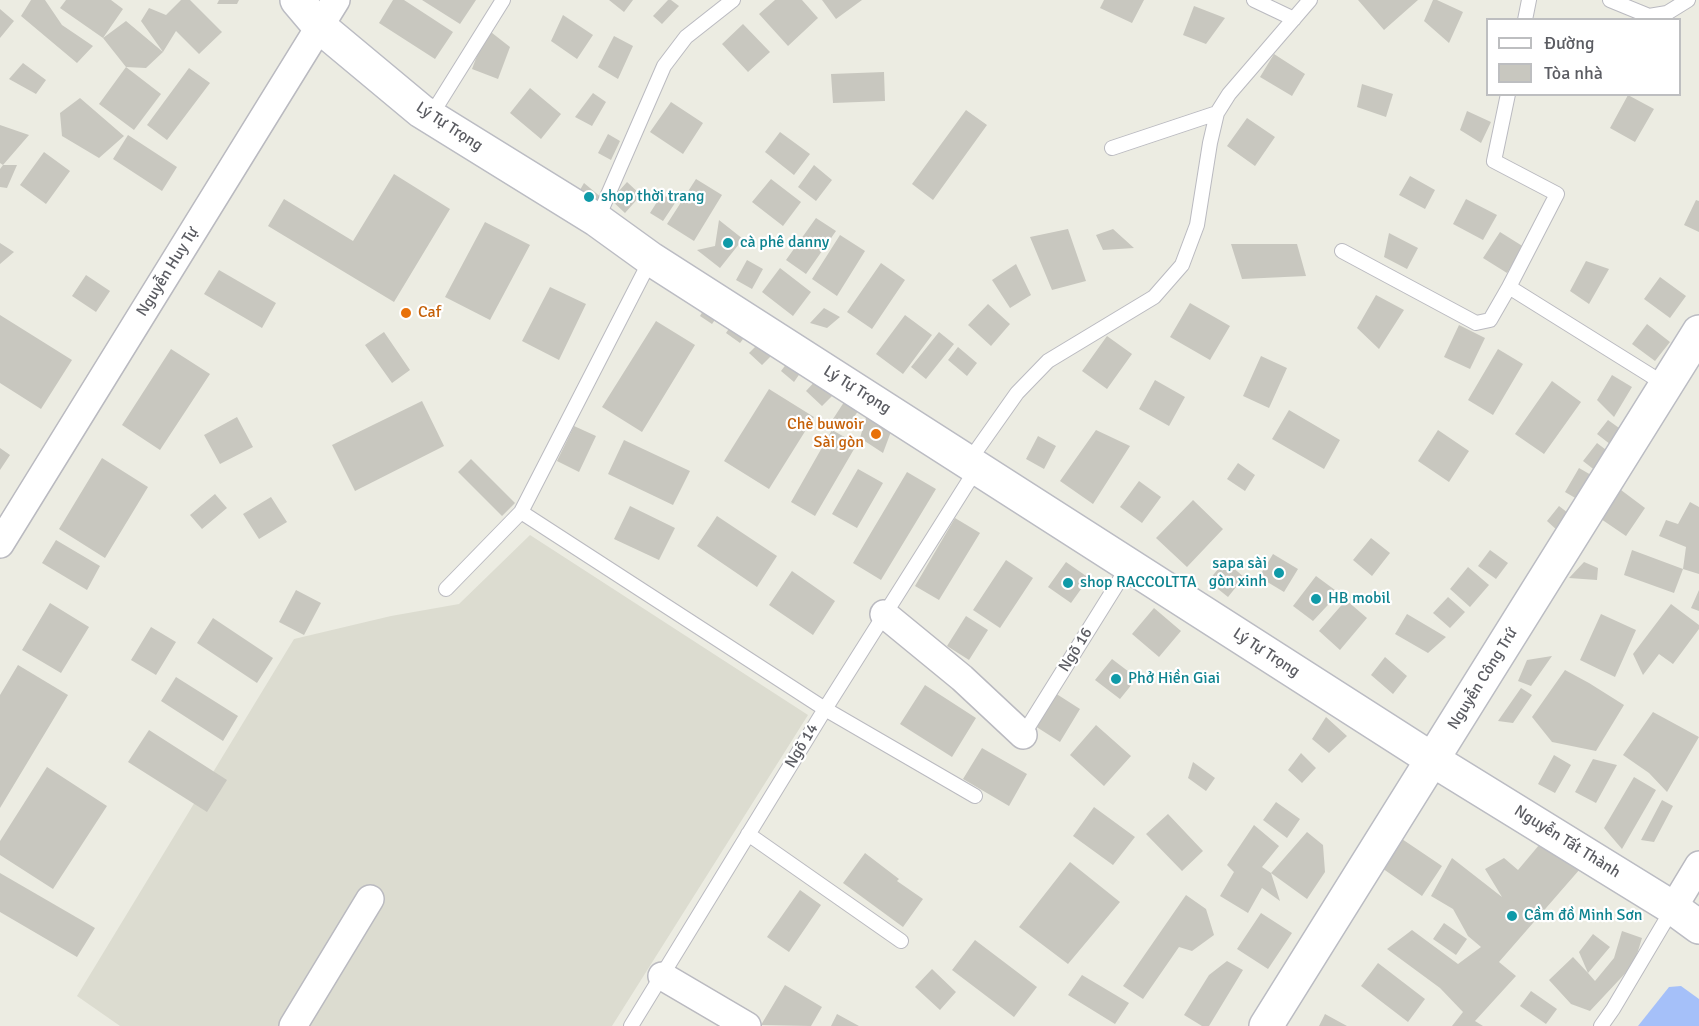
<!DOCTYPE html>
<html>
<head>
<meta charset="utf-8">
<style>
  body { margin:0 }
  #map { position:relative; width:1699px; height:1026px; overflow:hidden; background:#ecece2; font-family:Signika,sans-serif }
  canvas { display:block }
  .legend { position:absolute; left:1486px; top:18px; width:195px; height:78px; box-sizing:border-box; background:#fff; border:2px solid #bdbec0; margin:0; padding:8px 10px; list-style:none; font-size:18px; color:#5b5c62 }
  .legend li { display:flex; align-items:center; gap:12px; height:30px }
  .legend b { width:30px; border:2px solid #bdbec0 }
</style>
</head>
<body>
<div id="map">
<canvas width="1699" height="1026"></canvas>
<ul class="legend">
<li><b style="height:8px;background:#fff"></b>Đường</li>
<li><b style="height:16px;background:#c8c7bf"></b>Tòa nhà</li>
</ul>
</div>
<script>
const context = document.querySelector('canvas').getContext('2d');
context.lineJoin = 'round';
function fill(path, color) { context.fillStyle = color; context.fill(path, 'evenodd'); }
function trace(path, color, width, dash) { context.strokeStyle = color; context.lineWidth = width; context.lineCap = dash ? 'butt' : 'round'; context.setLineDash(dash || []); context.stroke(path); }
function drawText(font, color, halo, rows, align = 'center') {
  context.font = font + ' Signika,sans-serif'; context.lineWidth = 4.5; context.setLineDash([]); context.textBaseline = 'middle'; context.strokeStyle = halo; context.fillStyle = color; for (const [text, x, y, turn = 0] of rows) {
    context.save(); context.translate(x, y); context.rotate((+turn || 0) * Math.PI / 180); context.textAlign = isNaN(turn) ? turn : align; if (halo) context.strokeText(text, 0, 0); context.fillText(text, 0, 0); context.restore();
  }
}
fill(new Path2D(`
  M530,535L808,715L612,1026H120L77,996L294,639L391,616L459,604Z`), '#dcdcd0');
fill(new Path2D(`
  M1681,986L1699,999V1026H1638L1669,987Z`), '#a5c0f9');
fill(new Path2D(`
  M31,0H45L62,25L93,46L77,63L21,16Z
  M66,0H111L123,9L103,38L126,21L163,52L141,21L149,8L166,15L181,0H190L222,32L199,54L176,31L163,52L146,68L126,67L161,94L134,130L99,104L126,67L103,38L60,8Z
  M219,0H239L237,4H217Z
  M393,0H404L453,32L435,59L379,23Z
  M422,0H476L460,24Z
  M609,0H633L624,12Z
  M668,0H671L679,6L662,24L653,16Z
  M775,0H802L818,18L788,46L759,14Z
  M822,0H862L836,19Z
  M1104,0H1144L1132,23L1100,8Z
  M1358,0H1418L1384,30Z
  M1433,0H1437L1463,12L1449,43L1424,21Z
  M1194,6L1225,18L1206,44L1183,35Z
  M0,9L14,21L0,38Z
  M563,15L593,35L577,59L551,41Z
  M743,24L770,52L748,72L722,44Z
  M487,29L510,47L498,79L472,69Z
  M614,36L633,46L618,79L598,67Z
  M1274,54L1305,74L1292,96L1260,77Z
  M23,63L46,80L36,94L9,79Z
  M189,68L210,83L167,140L147,125Z
  M884,72L885,101L833,103L831,74Z
  M1362,84L1393,94L1386,117L1357,107Z
  M530,88L561,114L541,139L510,113Z
  M593,93L606,102L592,126L575,117Z
  M1628,95L1654,109L1635,142L1610,128Z
  M80,98L124,136L99,158L62,136L60,113Z
  M671,102L703,123L683,154L650,132Z
  M966,110L987,125L933,200L912,184Z
  M1467,111L1491,122L1481,143L1460,130Z
  M1247,118L1275,137L1255,166L1227,146Z
  M0,125L29,135L3,165L0,163Z
  M780,132L810,154L794,175L765,152Z
  M608,134L620,141L611,160L598,153Z
  M128,135L177,167L162,191L113,159Z
  M44,152L70,171L46,204L20,185Z
  M3,165H17L7,188L0,187V169Z
  M814,165L832,180L816,201L798,187Z
  M394,174L450,209L394,302L268,226L284,199L353,241Z
  M1410,176L1435,190L1425,209L1399,195Z
  M696,179L722,195L694,241L667,224Z
  M771,179L801,202L783,226L752,202Z
  M627,182L641,195L625,213L611,200Z
  M584,183L602,198L593,207L577,195Z
  M662,194L675,203L663,221L650,213Z
  M1466,199L1497,215L1483,240L1453,224Z
  M1696,200L1699,201V232L1684,225Z
  M816,218L836,231L806,274L786,260Z
  M719,220L743,239L720,268L697,250L715,246Z
  M485,222L530,245L490,320L445,297Z
  M1068,229L1086,281L1052,290L1030,237Z
  M1113,229L1134,248L1103,250L1096,235Z
  M1500,232L1524,247L1507,273L1483,258Z
  M1389,233L1418,248L1407,269L1384,257Z
  M840,235L865,251L837,296L812,279Z
  M0,243L14,252L0,264Z
  M1231,244H1297L1306,276L1242,279Z
  M747,260L763,269L752,289L736,280Z
  M1586,261L1609,269L1589,304L1570,291Z
  M881,263L905,280L872,329L847,312Z
  M1016,264L1031,295L1010,308L992,280Z
  M780,268L811,292L793,316L762,292Z
  M219,270L276,303L262,328L204,294Z
  M86,275L110,291L96,312L72,296Z
  M1660,277L1686,296L1670,318L1644,299Z
  M550,287L586,304L559,360L522,341Z
  M1376,295L1404,310L1379,349L1357,328Z
  M1190,303L1230,326L1210,360L1170,337Z
  M988,304L1010,324L991,346L968,325Z
  M706,306L719,314L712,324L700,316Z
  M824,308L840,317L827,328L810,323Z
  M0,315L72,360L41,409L0,383Z
  M905,315L932,335L903,374L876,354Z
  M656,321L695,345L642,432L602,407Z
  M732,324L747,334L740,343L726,333Z
  M1647,324L1670,342L1655,361L1632,344Z
  M1459,325L1485,338L1470,369L1444,357Z
  M384,332L410,370L392,383L365,345Z
  M939,332L954,344L926,379L911,367Z
  M1107,336L1132,354L1107,389L1082,371Z
  M760,342L773,354L762,365L749,353Z
  M958,347L977,363L967,376L948,360Z
  M171,349L210,374L160,450L122,425Z
  M1498,349L1523,364L1493,415L1468,400Z
  M1261,356L1287,368L1269,408L1243,396Z
  M790,359L803,369L794,382L781,371Z
  M1612,375L1632,387L1614,417L1597,400Z
  M818,378L834,394L822,406L806,391Z
  M1155,380L1185,397L1169,426L1139,409Z
  M1552,381L1581,402L1544,454L1515,434Z
  M769,389L814,417L769,489L724,461Z
  M846,399L860,408L847,428L833,419Z
  M422,401L444,446L355,491L332,445Z
  M1289,410L1340,440L1324,469L1272,439Z
  M868,411L892,429L883,453L860,438Z
  M237,417L253,447L220,464L204,435Z
  M1608,420L1626,433L1615,448L1597,434Z
  M574,426L596,436L579,472L557,461Z
  M832,430L857,444L815,516L791,502Z
  M1096,430L1130,446L1093,504L1060,481Z
  M1438,430L1469,451L1449,482L1418,461Z
  M1038,436L1056,446L1044,469L1026,459Z
  M624,440L690,471L673,505L608,474Z
  M1597,443L1614,456L1601,475L1583,461Z
  M0,448L10,455L0,470Z
  M102,458L148,487L105,558L59,529Z
  M471,459L515,503L502,516L458,472Z
  M1238,463L1255,475L1245,491L1227,479Z
  M1579,468L1598,479L1584,503L1565,492Z
  M858,469L883,483L857,528L832,514Z
  M907,472L936,489L881,580L853,563Z
  M1139,481L1161,497L1142,523L1120,507Z
  M1621,490L1645,508L1626,536L1601,519Z
  M215,494L227,508L202,529L190,515Z
  M271,497L287,522L259,539L243,514Z
  M1193,500L1223,529L1187,567L1156,538Z
  M1690,502L1699,507V574L1683,569L1674,593L1624,575L1632,550L1683,569L1686,547L1659,536L1666,520L1678,524Z
  M630,506L675,528L659,560L614,539Z
  M1559,506L1572,516L1559,532L1547,521Z
  M717,516L777,556L757,587L697,546Z
  M955,518L980,533L939,600L915,586Z
  M1371,538L1390,553L1372,576L1353,560Z
  M56,540L100,566L87,590L42,563Z
  M1490,550L1508,563L1496,579L1478,566Z
  M1273,554L1298,569L1284,592L1259,577Z
  M1006,560L1033,578L1000,628L973,610Z
  M1225,561L1244,577L1228,597L1208,581Z
  M1066,562L1089,578L1071,603L1048,587Z
  M1584,562L1598,568L1597,580L1569,578Z
  M1468,567L1489,585L1470,607L1450,589Z
  M792,571L835,601L813,635L769,605Z
  M1316,576L1339,593L1313,621L1293,606Z
  M296,590L321,603L304,635L279,622Z
  M1699,590V611L1691,608Z
  M1448,597L1465,612L1450,628L1433,613Z
  M1346,600L1367,618L1340,650L1319,631Z
  M50,603L89,627L61,673L22,650Z
  M1671,604L1699,625V629L1673,664L1659,654L1643,675L1633,654Z
  M1154,608L1181,631L1159,657L1132,634Z
  M1407,614L1446,637L1428,653L1395,634Z
  M1601,614L1636,630L1615,677L1580,660Z
  M966,616L988,630L969,660L947,646Z
  M213,618L273,658L257,683L197,643Z
  M151,627L176,642L156,675L131,660Z
  M1552,656L1531,686L1518,681L1527,660Z
  M1385,657L1407,676L1393,694L1371,675Z
  M1112,659L1137,678L1120,699L1095,680Z
  M18,665L68,695L0,808V695Z
  M1565,670L1589,683L1624,705L1596,751L1552,742L1532,717Z
  M176,677L238,716L223,741L161,701Z
  M925,685L976,718L952,757L900,724Z
  M1521,688L1532,695L1513,723L1498,721Z
  M1055,693L1080,709L1060,742L1035,726Z
  M1653,712L1699,737L1667,792L1649,773L1623,755Z
  M1326,717L1347,736L1329,753L1312,739Z
  M1096,725L1131,756L1104,786L1070,755Z
  M149,730L227,780L207,812L128,762Z
  M982,748L1027,774L1009,806L963,779Z
  M1301,753L1316,768L1302,783L1288,770Z
  M1554,755L1571,765L1555,793L1538,784Z
  M1593,759L1617,765L1596,803L1575,792Z
  M1193,762L1215,778L1206,791L1188,778Z
  M47,767L107,806L53,889L0,855V841Z
  M1634,777L1656,790L1622,849L1604,828Z
  M1662,800L1673,806L1654,842L1641,840Z
  M1276,802L1300,819L1287,838L1263,820Z
  M1094,807L1135,837L1113,865L1073,836Z
  M1168,814L1203,851L1182,871L1146,834Z
  M1254,825L1279,846L1262,867L1271,873L1280,901L1262,888L1248,913L1220,896L1234,872L1227,865Z
  M1307,832L1323,845L1325,872L1307,899L1271,873Z
  M1399,837L1442,866L1422,896L1379,866Z
  M1545,838L1580,869L1499,962L1516,976L1475,1021L1483,1026H1452L1463,1012L1440,988L1387,949L1412,930L1458,964L1481,947L1468,936L1453,909L1431,896L1452,858L1502,897L1485,869L1504,858L1518,870Z
  M865,853L899,879L897,881L923,899L903,927L843,883Z
  M1070,862L1120,902L1068,964L1019,927Z
  M0,873L95,928L77,957L0,912Z
  M800,890L821,905L789,952L767,937Z
  M1186,895L1206,909L1214,935L1192,951L1179,947L1143,999L1123,986Z
  M1261,913L1292,933L1268,969L1237,949Z
  M1444,923L1467,939L1456,955L1433,939Z
  M1622,931L1642,938L1634,964L1590,1011L1571,1004L1549,980L1573,957L1588,973L1579,952L1593,934L1610,947L1588,973L1595,981L1614,958Z
  M975,940L1037,987L1014,1017L952,970Z
  M1227,961L1243,970L1209,1026H1202L1184,1015L1209,975Z
  M1378,963L1425,999L1408,1022L1361,986Z
  M932,969L956,992L940,1010L915,987Z
  M1082,975L1129,1003L1115,1024L1068,995Z
  M785,985L822,1007L811,1026L761,1025Z
  M1531,991L1557,1009L1546,1024L1520,1006Z
  M837,1014L859,1026H831Z
  M1325,1014L1347,1026H1319Z`), '#c8c7bf');
const lane = new Path2D(`
  M1254,0L1294,19
  M1610,0L1649,16L1667,13L1688,0
  M1525,20L1529,0
  M1508,94L1494,161L1557,194L1509,287
  M430,117L503,0
  M1112,148L1217,113
  M597,220L664,66L686,37L733,0
  M1342,251L1476,323L1490,320L1509,287L1666,385
  M969,461L1017,393L1048,361L1154,297L1182,265L1197,225L1210,143L1217,113L1229,94L1310,0
  M521,512L825,709L975,796
  M446,589L521,512L651,259
  M1023,735L1129,565
  M748,834L901,941
  M631,1026L825,709L977,468
  M1601,1026L1613,1009L1673,908`);
const street = new Path2D(`
  M0,544L336,0
  M884,614L962,678L1023,735
  M1673,908L1699,865
  M662,976L747,1026
  M293,1026L370,899`);
const secondary = new Path2D(`
  M297,0L319,26L421,111L597,220L651,259L1433,760L1673,908L1699,927
  M1266,1026L1699,332`);
trace(lane, '#babac0', 16);
trace(street, '#babac0', 30);
trace(secondary, '#bbbcc3', 36);
trace(lane, '#fff', 14);
trace(street, '#fff', 27);
trace(secondary, '#fff', 33);
for (const [x, y, r, color] of [
  [589,197,6,"#0f9aa8"],
  [728,243,6,"#0f9aa8"],
  [406,313,6,"#e8710a"],
  [876,434,6,"#e8710a"],
  [1279,573,6,"#0f9aa8"],
  [1068,583,6,"#0f9aa8"],
  [1316,599,6,"#0f9aa8"],
  [1116,679,6,"#0f9aa8"],
  [1512,916,6,"#0f9aa8"]
]) { const dot = new Path2D(); dot.arc(x, y, r, 0, 2 * Math.PI); context.fillStyle = color; context.fill(dot); trace(dot, '#fff', 2); }
drawText('16px', '#5b5c62', '#fff', [
  ["Lý Tự Trọng",449,127,33],
  ["Nguyễn Huy Tự",168,272,-58],
  ["Lý Tự Trọng",857,390,32],
  ["Ngõ 16",1076,650,-58],
  ["Lý Tự Trọng",1266,653,33],
  ["Nguyễn Công Trứ",1483,679,-58],
  ["Ngõ 14",802,746,-59],
  ["Nguyễn Tất Thành",1567,842,32]
]);
drawText('16px', '#0d838f', '#fff', [
  ["shop thời trang",601,197],
  ["cà phê danny",740,243],
  ["sapa sài",1267,564,"right"],
  ["gòn xinh",1267,582,"right"],
  ["shop RACCOLTTA",1080,583],
  ["HB mobil",1328,599],
  ["Phở Hiền Giai",1128,679],
  ["Cầm đồ Minh Sơn",1524,916]
], 'left');
drawText('16px', '#c56008', '#fff', [
  ["Caf",418,313],
  ["Chè buwoir",864,425,"right"],
  ["Sài gòn",864,443,"right"]
], 'left');
</script>
</body>
</html>
